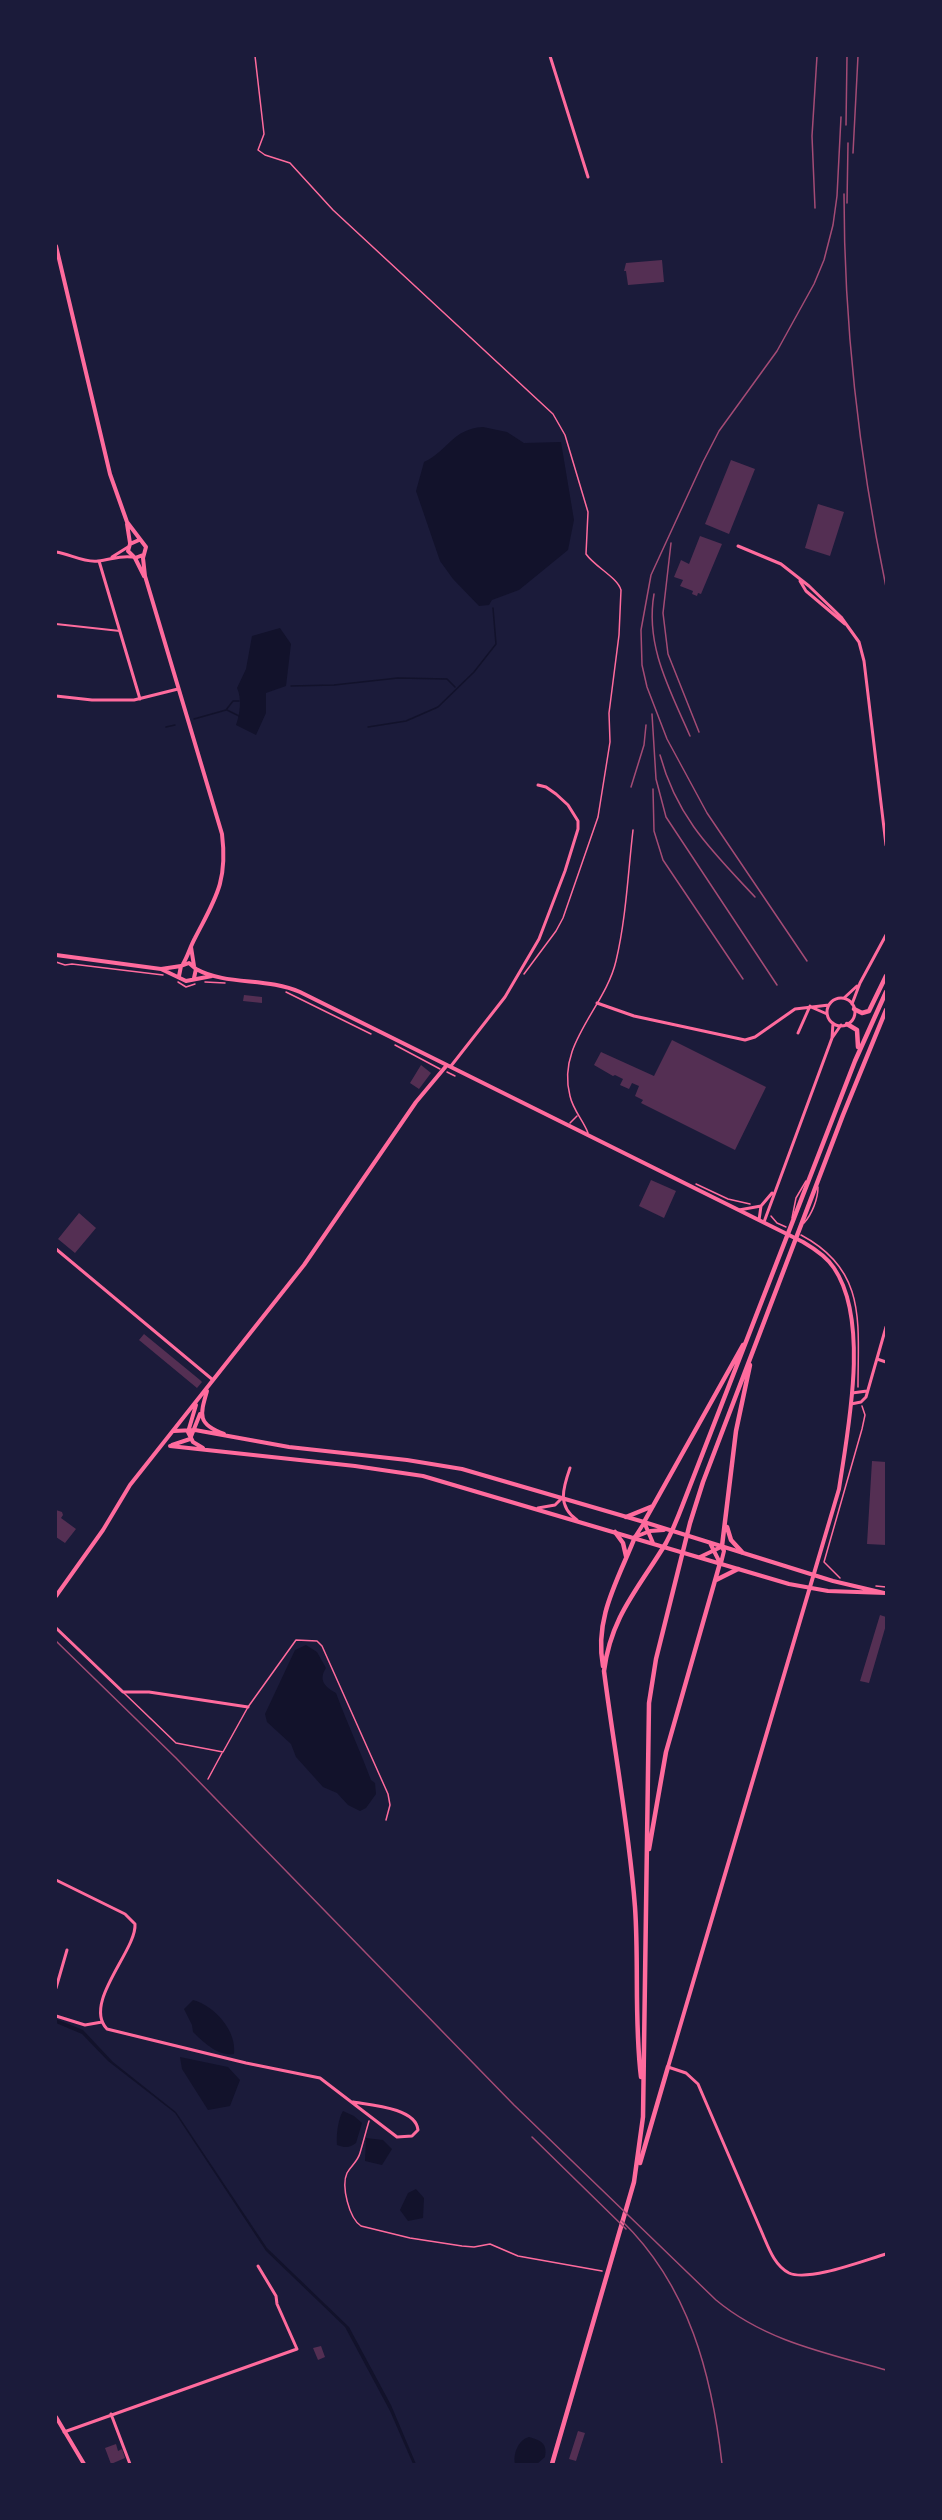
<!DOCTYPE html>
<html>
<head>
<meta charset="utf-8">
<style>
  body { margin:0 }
  #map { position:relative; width:942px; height:2520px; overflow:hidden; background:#1b1b3a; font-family:"Space Grotesk",sans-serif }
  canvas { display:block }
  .frame { position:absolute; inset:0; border:57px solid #1b1b3a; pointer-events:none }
</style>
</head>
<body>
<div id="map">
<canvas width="942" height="2520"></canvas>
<div class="frame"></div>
</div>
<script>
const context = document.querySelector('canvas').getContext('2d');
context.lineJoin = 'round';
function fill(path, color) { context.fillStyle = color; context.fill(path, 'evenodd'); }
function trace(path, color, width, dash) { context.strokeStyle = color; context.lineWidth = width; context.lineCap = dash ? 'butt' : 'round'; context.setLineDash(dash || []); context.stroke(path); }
fill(new Path2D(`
  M483,427L507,432L524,443L561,442L574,520L568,550L519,590L492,600L489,605L479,606L453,579L440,561L416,491L424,462C449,450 452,429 483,427Z
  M280,628L291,644L286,686L266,693V713L256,735L236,725C240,714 242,698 237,688L246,669L252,636Z
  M306,1645L317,1652L326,1668C318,1680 325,1687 336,1693C347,1723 360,1750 371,1780L375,1783L376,1794L366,1808L360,1811L348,1805L337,1793L323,1787L296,1757L291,1744L267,1722L265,1714L295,1650Z
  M193,2000C215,2006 237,2031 234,2054C219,2057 203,2042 193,2032L192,2025L184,2009Z
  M56,2019L83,2030L113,2062L176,2112L267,2248L349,2327L391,2405L416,2464H413L390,2411L345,2327L266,2251L175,2113L108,2061L82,2034L56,2023Z
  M180,2057L228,2067L240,2080L230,2106L208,2110L182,2069Z
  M343,2111L354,2116L362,2123L356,2143C350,2148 345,2148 337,2145C336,2135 338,2119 343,2111Z
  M366,2138L383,2140L392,2149L382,2165L365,2161Z
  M416,2189L424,2198L423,2218L408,2221L400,2210L408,2193Z
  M529,2437C540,2440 548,2443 545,2457L537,2464H515C513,2454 518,2440 529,2437Z`), '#12122b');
trace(new Path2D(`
  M291,686L334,685L398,678L447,679L455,687
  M227,710L239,716
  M194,719L226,710L233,701H239
  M166,727L175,725
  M368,727L406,721L438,707L474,672L496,644L493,608`), '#12122b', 1.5);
fill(new Path2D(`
  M662,260L664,282L628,285L626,271H624L626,263Z
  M731,460L755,469L729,534L705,524Z
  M818,504L844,512L830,556L805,548Z
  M700,536L722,544L701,594L698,593L697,596L692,594L693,591L680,586L683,580L674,577L681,560L689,564Z
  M244,995L262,997V1003L243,1001Z
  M672,1040L766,1087L735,1150L641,1103L643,1100L635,1096L639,1086L632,1083L629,1089L620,1085L623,1079L615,1075L613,1076L594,1065L601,1052L654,1076Z
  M421,1065L431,1073L419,1089L410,1083Z
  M651,1180L676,1191L664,1218L639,1206Z
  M79,1213L96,1228L75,1253L58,1239Z
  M144,1334L200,1380L202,1382L197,1388L139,1340Z
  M872,1461L886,1462V1545L867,1544Z
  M56,1510L62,1512L63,1515L61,1518L76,1529L65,1543L56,1537Z
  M880,1615L886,1617V1625L869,1683L860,1681Z
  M321,2346L325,2357L318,2360L313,2348Z
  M578,2431L585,2433L576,2461L569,2459Z
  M116,2444L118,2451L122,2449L125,2458L111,2464L105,2448Z`), '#542f53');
trace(new Path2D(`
  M255,56L264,134L258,150L265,155L290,163L333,210L553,414L565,435L588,512L586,554C595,567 617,577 621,590L619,635L609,713L610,742L598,817L563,918L556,931L524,974
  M56,962L65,965L72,964L163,975
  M178,982L186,987L195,984
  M205,982L225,983
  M286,992L371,1034
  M395,1045L440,1069
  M447,1072L455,1076
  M696,1184L728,1199L750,1204
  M771,1216L777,1223L786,1227
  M801,1235C867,1270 858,1322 858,1387
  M840,1578L824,1562L862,1429L865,1415L862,1406
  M876,1586L886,1587
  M369,2121C366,2131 363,2143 360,2153C358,2161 351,2166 347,2173C341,2186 349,2218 361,2226L410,2238L462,2246L474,2247L490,2244L518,2256L602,2271`), '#ff6b9d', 1.5);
trace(new Path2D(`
  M570,1123L577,1116
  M588,1133C583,1120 573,1110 570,1096C556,1044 605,1008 616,961C626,919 628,873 633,830
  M792,1218L796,1198L806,1181
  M804,1223C812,1214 818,1199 818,1187
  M124,1693L176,1743L223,1752L248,1707L296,1640L317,1641L322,1646L388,1794L390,1805L386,1820
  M208,1779L222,1753`), '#ff6b9d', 1.5);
trace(new Path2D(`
  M56,624L120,631`), '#ff6b9d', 2);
trace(new Path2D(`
  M550,56L588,177
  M738,546L781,564L809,586L841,617L859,642L864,661L886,845
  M56,552C70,554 84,563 98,561C110,560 120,555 132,557
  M112,557L128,547
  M99,561L140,699
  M800,581L806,591L845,624
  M56,696L92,700H134L178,689
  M844,998L857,986
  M827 1012a14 14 0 1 1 28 0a14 14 0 1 1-28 0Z
  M597,1003L634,1016L745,1040L755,1037L795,1009L829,1005
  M852,1004L860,983L886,935
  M811,1007L827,1014
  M798,1033L810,1006
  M832,1038L833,1023
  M451,1066L505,997L539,939L565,871L578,829V821L568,805L556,794L546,787L538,785
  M739,1210L761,1206
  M759,1220L761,1206L772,1193
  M764,1222L832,1038L841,1025
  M56,1249L213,1380
  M877,1359L886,1362
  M852,1393L867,1391
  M851,1404L861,1402L866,1397L886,1327
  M570,1468C563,1488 557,1506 577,1520
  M538,1508L555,1505L562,1498
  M56,1628L123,1692H149L248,1707
  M56,1880L125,1914L135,1924C137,1950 82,2003 107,2029L246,2063L320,2078L397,2137L412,2136L418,2130C416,2108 371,2105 353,2102
  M56,1988L67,1950
  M56,2016L85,2025L102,2022
  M668,2067L686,2073L698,2084L763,2235C769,2249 775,2266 789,2273C809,2282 865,2260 886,2254
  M111,2414L130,2464
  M64,2432L297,2349L277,2304L276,2296L258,2266`), '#ff6b9d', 3);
trace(new Path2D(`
  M56,246L110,474L127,522L146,547L143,558L145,576L222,834C228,882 215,899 195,938C190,947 188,956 183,964
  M127,524L130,543
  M139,540L130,544L128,551L135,558L143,555
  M135,558L144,576
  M191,947L194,966
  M56,955L161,969L181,966
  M161,969L186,981L212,976
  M196,969C227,986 267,977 300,992L803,1242C815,1249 827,1257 834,1268C870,1321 848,1429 839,1489L668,2067
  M179,976L181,966L189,963L196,969L194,978
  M207,1391C200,1415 197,1424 224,1434
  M196,1405L188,1432L193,1442L203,1448
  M174,1431L195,1430L289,1447L407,1460L462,1469L644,1522L833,1581L884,1593
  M172,1445L190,1439L200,1414
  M170,1446L355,1466L423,1476L789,1584L828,1591L886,1593
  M644,1522L653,1543
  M635,1537L650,1531L664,1530
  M635,1537L644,1523
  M710,1543L720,1563
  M700,1557L721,1547
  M721,1563L724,1551L722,1547
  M56,1596L103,1530L130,1485L304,1265L416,1102L447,1065
  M56,2417L84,2464`), '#ff6b9d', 4);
trace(new Path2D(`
  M854,1009L862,1013L869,1011L886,976
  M847,1024L857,1030L858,1047
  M626,1517L653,1506
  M644,1522L743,1345
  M727,1527L731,1540L742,1552
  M615,1532L623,1543L626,1556
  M722,1546L736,1431L750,1365
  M716,1580L738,1569
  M603,1666C594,1618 618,1580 635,1537
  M649,1849L666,1752L720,1563
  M641,2077C634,2020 639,1964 635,1907C629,1828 614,1749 604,1671C611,1616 639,1588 666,1543C673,1530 678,1517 683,1504L855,1061L886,992
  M640,2163L668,2067
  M552,2464L634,2182L643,2117L649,1703L656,1659L690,1523L703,1482L843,1115L886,1010`), '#ff6b9d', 4.5);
trace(new Path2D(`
  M846,125L847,56
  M853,153L858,56
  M844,194C844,326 859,457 886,587
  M847,203L848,143
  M815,208L812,136L817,56
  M671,543L663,613L668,654L699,732
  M654,594C645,646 670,690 690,736
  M652,714L656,779L666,817L777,985
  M660,755C677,818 712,851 755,897
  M631,787L644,745L646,725
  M653,789L654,831L663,860L743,979
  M807,961L707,813L667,739L647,687L642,665L641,630L651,575L703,462L719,431L777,351L814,284L824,260L833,225L837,196L841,117
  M56,1641L176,1758L514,2105L716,2300C765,2341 826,2353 886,2370
  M532,2137L626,2229
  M622,2221C689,2286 712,2375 722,2464`), '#a44b75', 1.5);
</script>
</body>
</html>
